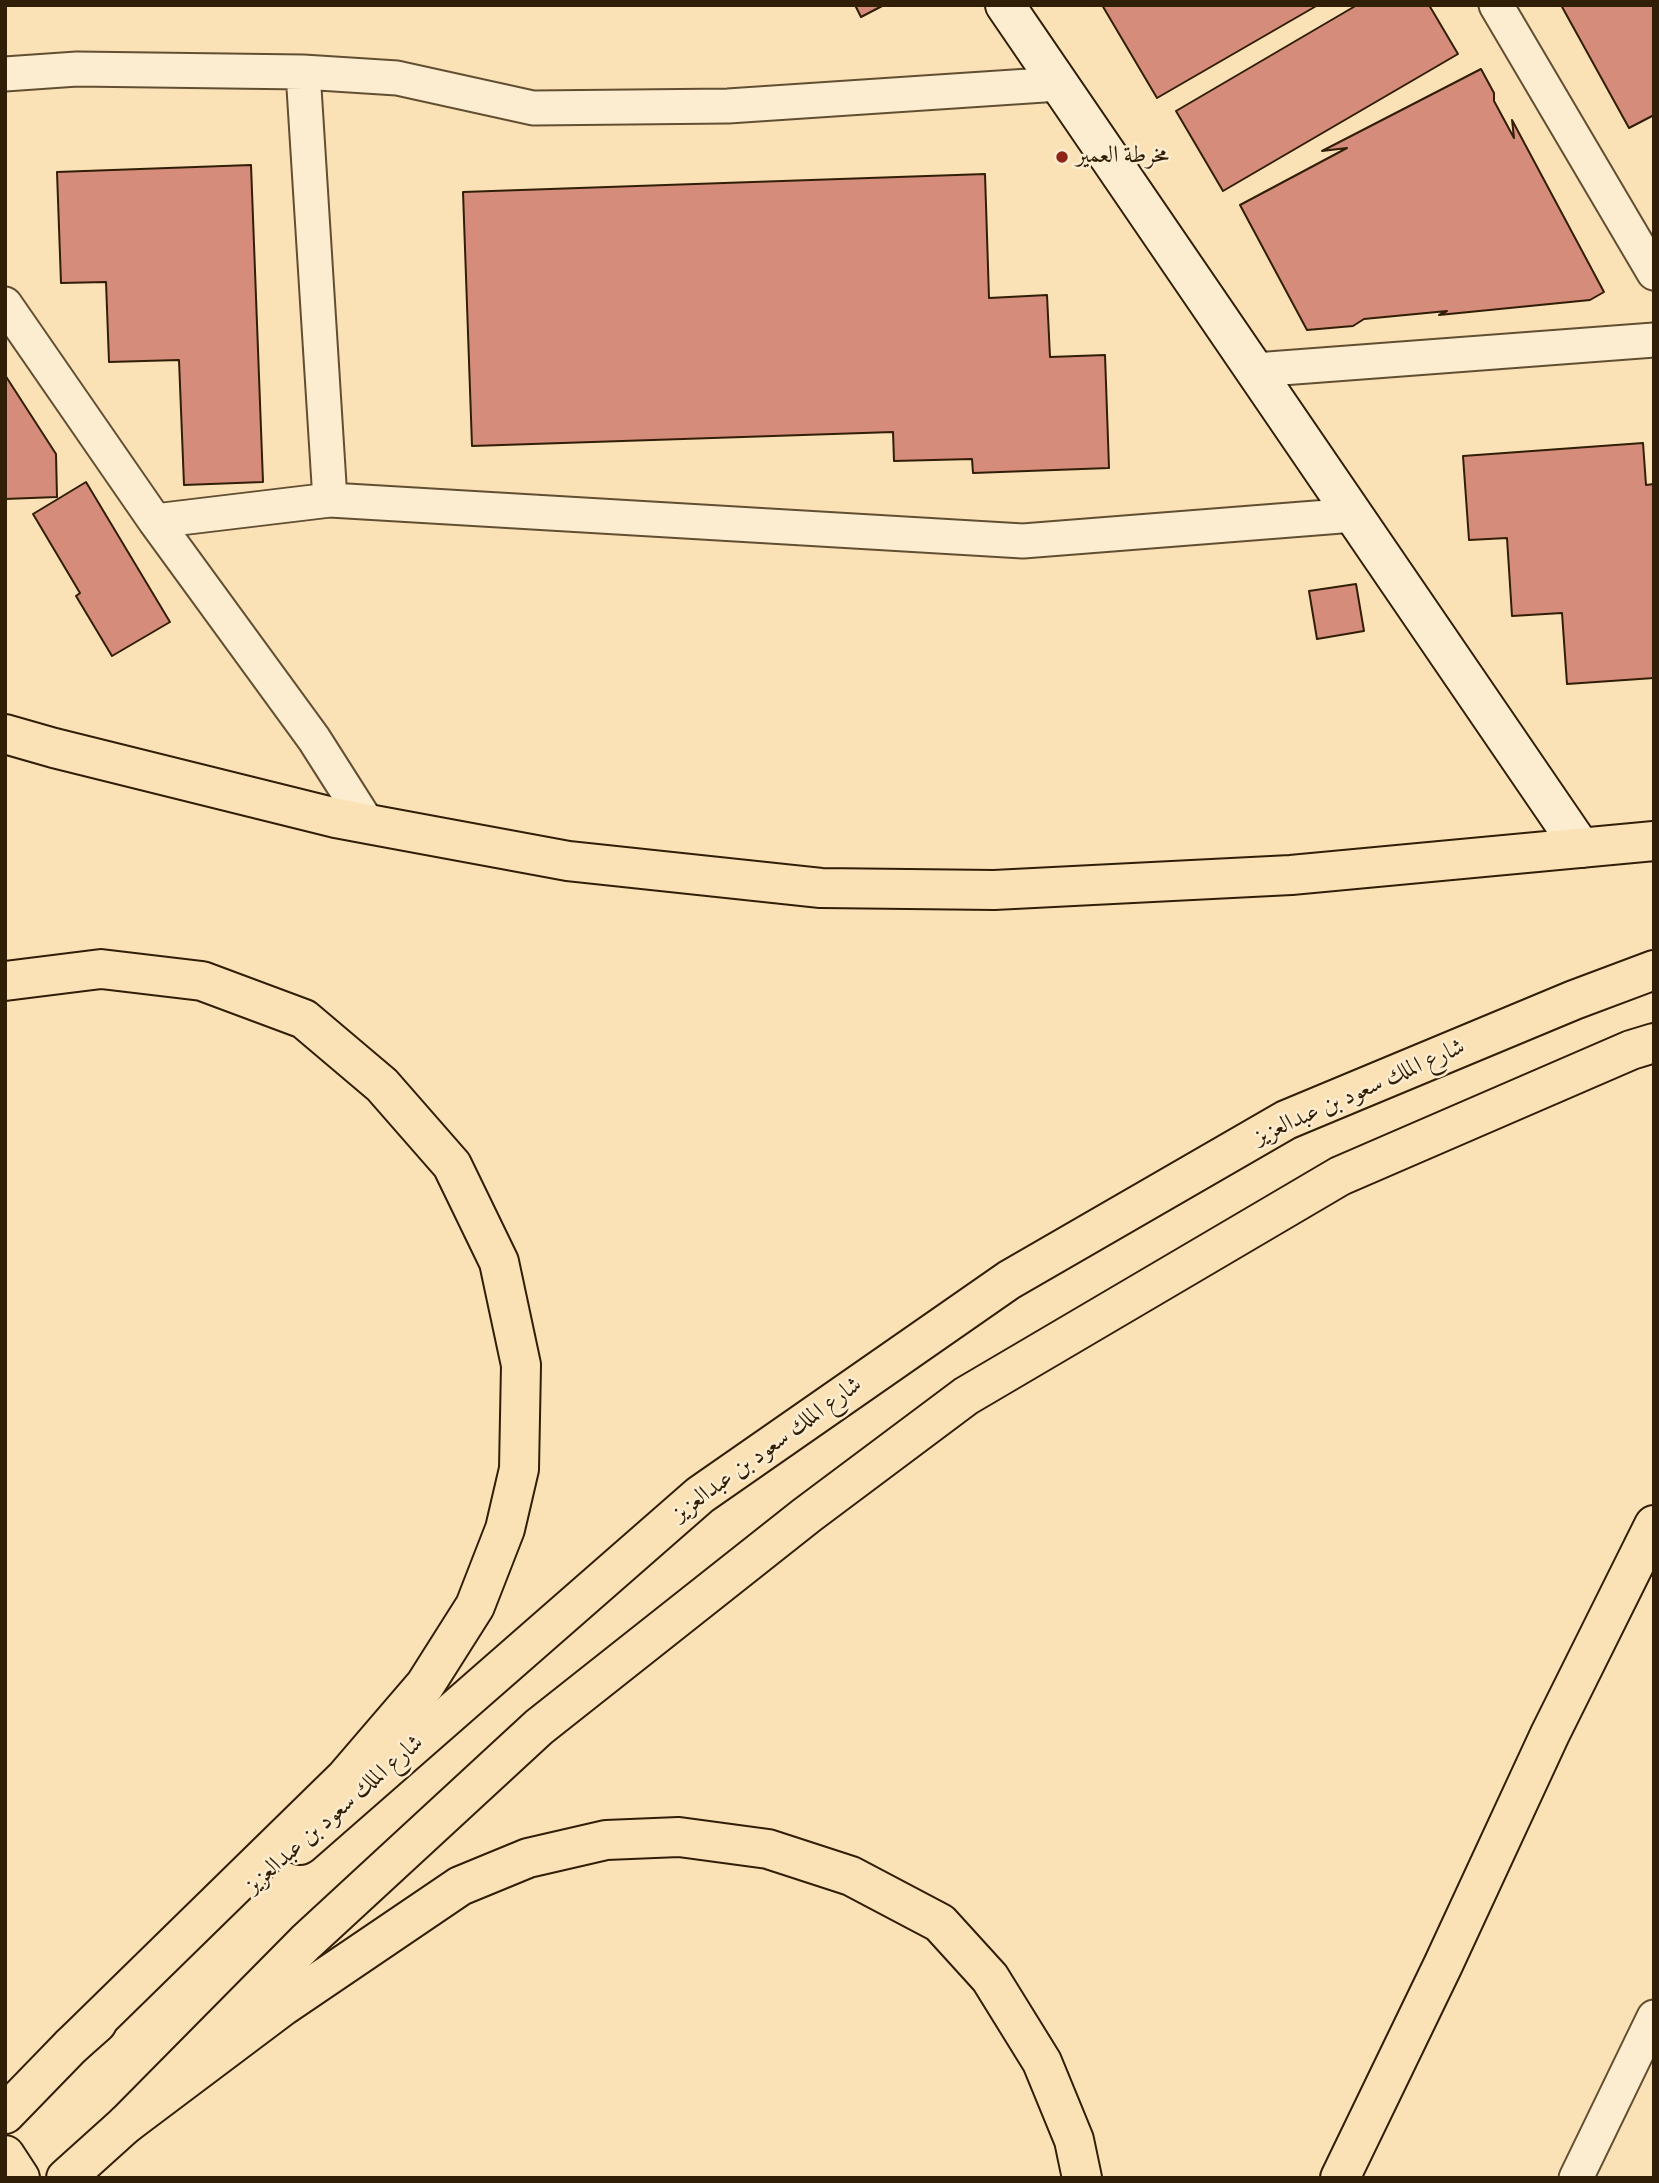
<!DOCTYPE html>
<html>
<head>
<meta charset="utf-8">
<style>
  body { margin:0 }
  #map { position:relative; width:1659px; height:2183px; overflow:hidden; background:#fae1b6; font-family:"IM FELL Double Pica",serif }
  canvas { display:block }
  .frame { position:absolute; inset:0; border:7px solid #301e06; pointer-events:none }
</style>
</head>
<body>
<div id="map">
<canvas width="1659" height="2183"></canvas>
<div class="frame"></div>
</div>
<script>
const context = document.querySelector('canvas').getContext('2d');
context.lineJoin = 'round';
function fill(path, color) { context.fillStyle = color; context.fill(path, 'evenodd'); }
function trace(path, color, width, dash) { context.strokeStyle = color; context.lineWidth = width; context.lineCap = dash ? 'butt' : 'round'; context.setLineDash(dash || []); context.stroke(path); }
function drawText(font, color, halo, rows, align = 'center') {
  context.font = font + ' "IM FELL Double Pica",Amiri,serif'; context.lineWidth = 5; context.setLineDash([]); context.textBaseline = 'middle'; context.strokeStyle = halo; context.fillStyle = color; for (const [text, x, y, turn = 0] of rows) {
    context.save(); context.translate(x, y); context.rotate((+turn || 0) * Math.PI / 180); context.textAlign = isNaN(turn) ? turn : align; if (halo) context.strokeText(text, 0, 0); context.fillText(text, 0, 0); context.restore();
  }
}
const building = new Path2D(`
  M855,5H884L861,17Z
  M1102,5H1318L1157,98Z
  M1357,5H1429L1458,54L1223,191L1176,111Z
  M1561,5H1654V115L1629,128Z
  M1481,69L1494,93V101L1514,138L1512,120L1604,292L1590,300L1439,315L1447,311L1364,319L1353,326L1307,330L1240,205L1347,148L1322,151Z
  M251,165L263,482L184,485L179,360L109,362L106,282L61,283L57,172Z
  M985,174L989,298L1047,295L1050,357L1105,355L1109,468L973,473L972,459L894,461L893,432L472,446L463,192Z
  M5,375L56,454L57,497L5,499Z
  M1643,443L1646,485L1654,484V678L1567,684L1562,613L1512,616L1507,538L1469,540L1463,456Z
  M86,482L170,622L112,656L76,596L80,593L33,514Z
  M1356,584L1364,631L1317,639L1309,591Z`);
fill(building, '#d58c7b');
trace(building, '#301e06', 2);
const street = new Path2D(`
  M1496,5L1654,273
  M303,72L330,500
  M5,74L77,69L303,72L397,78L533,108L728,106L1059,84
  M5,304L155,521L314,739L368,824
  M1255,370L1654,340
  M155,521L330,500L1023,541L1354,515
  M1576,2178L1654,2017`);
const secondary = new Path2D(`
  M1005,5L1581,848`);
const primary = new Path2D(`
  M5,734L54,748L336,818L368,824L568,861L821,888L994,890L1291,875L1654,841
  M300,1845L700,1495L1009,1280L1286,1120L1574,1000L1654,970
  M5,2114L71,2046L97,2023
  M66,2178L126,2124L306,1942L539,1727L807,1515L966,1396L1340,1176L1631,1050L1654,1043
  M1340,2178L1443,1965L1550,1734L1654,1525`);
const highway = new Path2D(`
  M5,981L101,969L202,981L304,1019L382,1085L452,1165L499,1262L521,1365L519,1469L505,1529L475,1606L425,1685L346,1777L71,2046
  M126,2124L283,2006L460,1886L528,1858L606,1840L679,1837L768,1849L851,1876L940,1923L990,1978L1042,2062L1074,2140L1082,2178
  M5,2155L20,2178`);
trace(street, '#624f32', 37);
trace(secondary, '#301e06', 42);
trace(primary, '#301e06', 42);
trace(highway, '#301e06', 42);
trace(street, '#fcecd0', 33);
trace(secondary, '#fcecd0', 38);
trace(primary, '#fae1b6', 38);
trace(highway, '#fae1b6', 38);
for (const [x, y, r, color] of [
  [1062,157,7,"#8f2418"]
]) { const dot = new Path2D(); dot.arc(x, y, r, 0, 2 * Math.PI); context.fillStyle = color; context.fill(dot); trace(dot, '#fcecd0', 2.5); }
drawText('24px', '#301e06', '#fcecd0', [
  ["مخرطة العمير",1076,157]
], 'left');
drawText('24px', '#301e06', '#fcecd0', [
  ["شارع الملك سعود بن عبدالعزيز",1360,1093,-24],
  ["شارع الملك سعود بن عبدالعزيز",768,1450,-36],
  ["شارع الملك سعود بن عبدالعزيز",335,1815,-41]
]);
</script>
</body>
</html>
